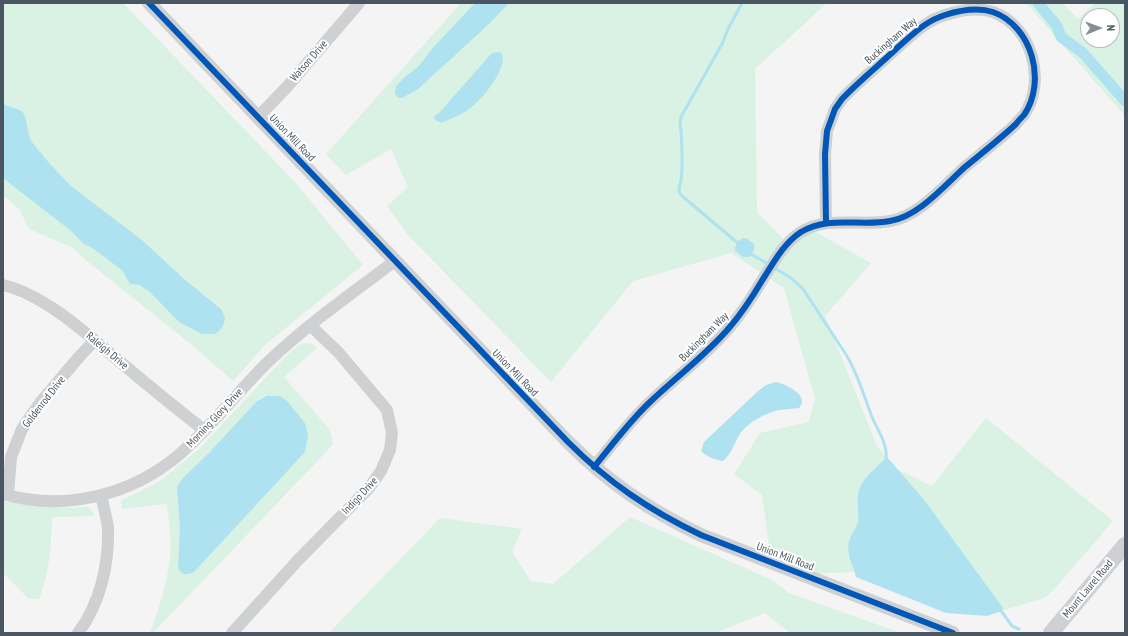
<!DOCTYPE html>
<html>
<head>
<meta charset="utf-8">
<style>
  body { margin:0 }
  #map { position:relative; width:1128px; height:636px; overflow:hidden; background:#f4f4f4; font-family:"PT Sans Narrow",sans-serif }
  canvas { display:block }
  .frame { position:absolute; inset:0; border:4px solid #4a5661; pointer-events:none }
  .north { position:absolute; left:1080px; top:8px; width:40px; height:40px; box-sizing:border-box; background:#fff; border:1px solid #b7bbc0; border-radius:50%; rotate:89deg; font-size:11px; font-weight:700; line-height:16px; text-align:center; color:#4a5661 }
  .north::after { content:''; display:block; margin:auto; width:14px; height:18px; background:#868d94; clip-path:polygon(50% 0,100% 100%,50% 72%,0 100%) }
</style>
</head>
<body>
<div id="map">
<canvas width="1128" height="636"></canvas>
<div class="frame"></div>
<div class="north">N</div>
</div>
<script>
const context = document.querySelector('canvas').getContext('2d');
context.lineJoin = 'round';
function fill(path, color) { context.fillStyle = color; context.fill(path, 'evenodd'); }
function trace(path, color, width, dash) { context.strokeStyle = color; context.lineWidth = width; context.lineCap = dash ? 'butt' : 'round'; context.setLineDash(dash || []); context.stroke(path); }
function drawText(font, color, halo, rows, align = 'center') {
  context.font = font + ' "PT Sans Narrow",sans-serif'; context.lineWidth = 4; context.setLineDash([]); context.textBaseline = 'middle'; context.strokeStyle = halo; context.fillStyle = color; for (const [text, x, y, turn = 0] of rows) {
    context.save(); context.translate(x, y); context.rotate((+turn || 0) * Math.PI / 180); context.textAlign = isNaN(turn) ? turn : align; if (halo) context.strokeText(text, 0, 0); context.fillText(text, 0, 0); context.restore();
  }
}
fill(new Path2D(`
  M3,3H123L295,182L363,265L266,344L233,381L192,345L87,261L73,248L29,229L19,209L3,195Z
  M461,3H827L755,69L757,212L785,241L805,226L871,263L825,316L877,446L895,468L932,486L986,418L1113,521L1058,585L1045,598L997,612L874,571L809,574L771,559L762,495L734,474L760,433L809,422L815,399L784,288L731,253L633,281L551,382L408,235L387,206L408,187L391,149L346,175L326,154Z
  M1026,3H1063L1078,19L1095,3H1125V116ZM1088,16H1112V40H1088Z
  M302,343L312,344L317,348L284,377L330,430L333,444L328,450L153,633H150C159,608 167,584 170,557C172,540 169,522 167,504L122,509L121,501L160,481L200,448L288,354Z
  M3,501C32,507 58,508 88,507L93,512L94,516L52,517C51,545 50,572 39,599H29L3,573Z
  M630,517L772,580L789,593L901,633H790L765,613L715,633H329L440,518L522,529L512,552L531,581L553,584Z`), '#d9f2e3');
fill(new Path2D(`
  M475,3H509L489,24L418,89L402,98L397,97L395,93L396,86L405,77L419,66L431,50Z
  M501,52C510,67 481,101 469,109C461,115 450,119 441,123L435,120L434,116L438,114L492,53Z
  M3,104L22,111L25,116L28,131L31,141L49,163L71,186L143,241L184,279L222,310L225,319L223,326L220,330L215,334H202L179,322L149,291L139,285L130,284L123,271L94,249L84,244L70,230L3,178Z
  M746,238L754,244C755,249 753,254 749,257H743L735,251C735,244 739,238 746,238Z
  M776,382C786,384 811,396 799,408C793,409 786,409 780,410C767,412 747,423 740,434C734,443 732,454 723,461C715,460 707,457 701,451L704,442L757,392L766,385Z
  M267,396H280L287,401L305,423L308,435L305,452L194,572C186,576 180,575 178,566L180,529L177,486L184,477L208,454L257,401Z
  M887,457L925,501L1003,608L1002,611L987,616L946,613L856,577C853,564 846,555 849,541C851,534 857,529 858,521C859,513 857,505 858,496C859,480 876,468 887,457Z`), '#aee2f0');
trace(new Path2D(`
  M740,245L681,195C677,190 680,186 681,180C683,165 682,138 680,123L681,117L722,44L729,27L742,3
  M749,253L768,264
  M773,267L791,278L803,289L847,356C858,375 864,396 872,417C878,431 888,444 886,460
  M999,608L1012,626L1019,629`), '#aee2f0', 3);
trace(new Path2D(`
  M1038,3L1057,26L1061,37L1083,53L1125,101`), '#aee2f0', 11);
trace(new Path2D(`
  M258,117L286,88L359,3
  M3,285C46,295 90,337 124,365C150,387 177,409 204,430
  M594,467C612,445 629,422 649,403C675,378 705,356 729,328C742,313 753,296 763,279C774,262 784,243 801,232C829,215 860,227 890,221C918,217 944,186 965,167C982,153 1000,139 1016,124C1018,121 1021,118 1024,115C1047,81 1032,26 993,12C977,7 961,10 945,15C925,21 911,36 896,49C878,66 859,81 842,99L835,109L827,131L825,154L826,223
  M3,494C65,512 133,495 181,453C213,425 239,390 269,361C308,324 352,293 395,261
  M8,495L11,457L22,429L40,403L79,357L94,341
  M78,633C100,604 109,565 108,528C107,518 103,506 101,495
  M232,633L299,559L369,488L381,471L390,450L392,433L387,410L339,353L310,325`), '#ced0d2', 12);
trace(new Path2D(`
  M149,3L568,442C609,483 649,510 701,535L953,633`), '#ced0d2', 14);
trace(new Path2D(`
  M1051,633L1125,545`), '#ced0d4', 16);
trace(new Path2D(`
  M149,3L568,442C609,483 649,510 701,535L953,633
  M594,467C612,445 629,422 649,403C675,378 705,356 729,328C742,313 753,296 763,279C774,262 784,243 801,232C829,215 860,227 890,221C918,217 944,186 965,167C982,153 1000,139 1016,124C1018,121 1021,118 1024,115C1047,81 1032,26 993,12C977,7 961,10 945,15C925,21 911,36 896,49C878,66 859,81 842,99L835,109L827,131L825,154L826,223`), '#0057b8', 6);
drawText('11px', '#4a5661', '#fff', [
  ["Buckingham Way",891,41,-41],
  ["Watson Drive",309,61,-49],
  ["Union Mill Road",292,138,46],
  ["Buckingham Way",704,337,-45],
  ["Raleigh Drive",107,351,40],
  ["Union Mill Road",515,373,46],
  ["Goldenrod Drive",44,402,-52],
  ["Morning Glory Drive",215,418,-47],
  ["Indigo Drive",360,496,-47],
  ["Union Mill Road",785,557,21],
  ["Mount Laurel Road",1088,589,-50]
]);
</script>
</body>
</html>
